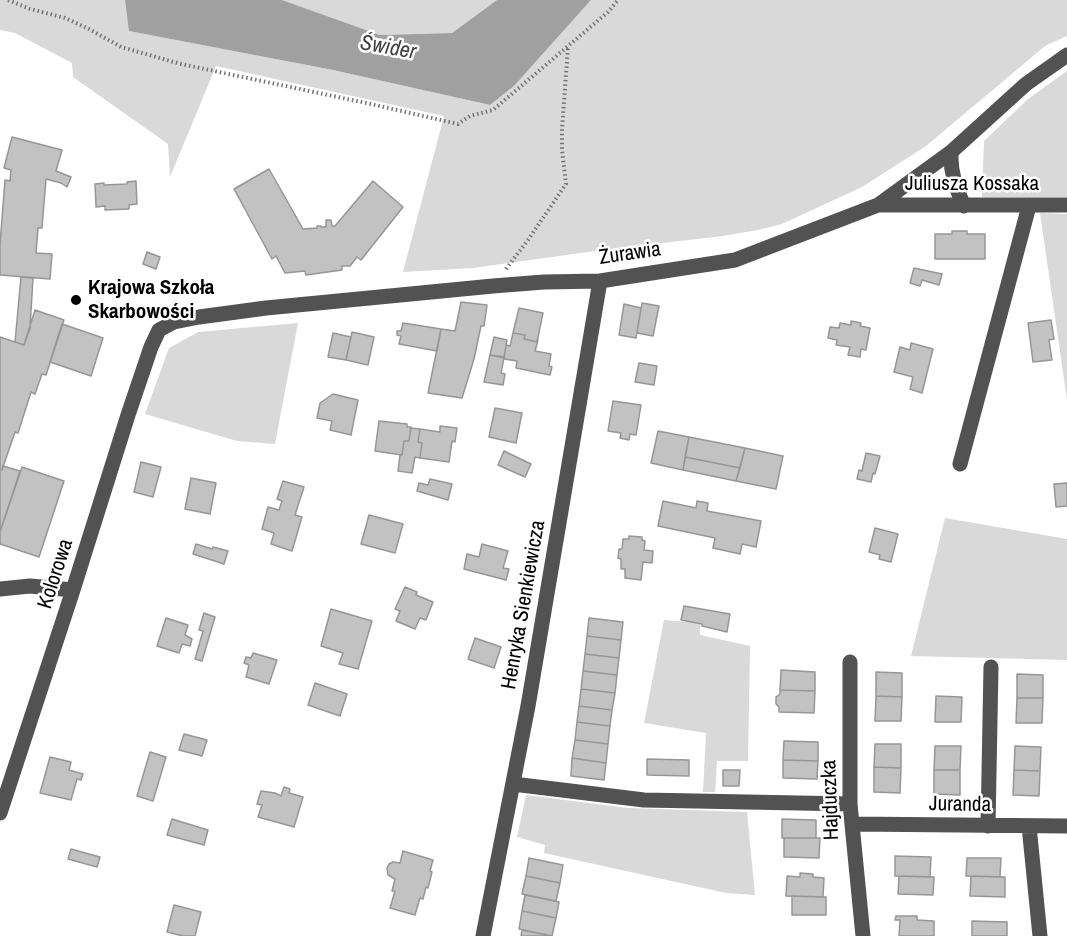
<!DOCTYPE html>
<html>
<head>
<meta charset="utf-8">
<style>
  body { margin:0 }
  canvas { display:block; background:#fff }
</style>
</head>
<body>
<canvas width="1067" height="936"></canvas>
<script>
const context = document.querySelector('canvas').getContext('2d');
context.lineJoin = 'round';
function fill(path, color) { context.fillStyle = color; context.fill(path, 'evenodd'); }
function trace(path, color, width, dash) { context.strokeStyle = color; context.lineWidth = width; context.lineCap = dash ? 'butt' : 'round'; context.setLineDash(dash || []); context.stroke(path); }
function drawText(font, color, halo, rows, align = 'center') {
  context.font = font + ' "Archivo Narrow",sans-serif'; context.lineWidth = 5; context.setLineDash([]); context.textBaseline = 'middle'; context.strokeStyle = halo; context.fillStyle = color; for (const [text, x, y, turn = 0] of rows) {
    context.save(); context.translate(x, y); context.rotate((+turn || 0) * Math.PI / 180); context.textAlign = isNaN(turn) ? turn : align; if (halo) context.strokeText(text, 0, 0); context.fillText(text, 0, 0); context.restore();
  }
}
fill(new Path2D(`
  M0,0H125L130,31L333,70L490,105L514,86L591,0H1067V36L1045,46L926,146L862,187L782,224L758,230L723,236L602,250L473,268L403,272L444,116L216,66L170,177L168,144L73,77L72,63L15,33L0,30Z
  M282,0H497L452,33L380,35Z
  M1067,71V197H982L984,141L1028,99Z
  M1040,213L1067,214V400Z
  M298,323L275,444L237,441L145,414L169,348L198,332Z
  M945,518L1067,539V660L911,656Z
  M664,620L700,623V635L750,646L748,761H717L715,792H703L706,733L644,723Z
  M526,795L628,808L747,812L755,895L726,893L544,853L545,845L517,837Z`), '#d9d9d9');
fill(new Path2D(`
  M125,0H282L380,35L452,33L497,0H591L514,86L490,105L333,70L129,31Z`), '#a0a0a0');
const building = new Path2D(`
  M12,137L62,150L56,171L71,177L67,187L61,183L46,179L42,228H38L36,253L52,254L50,279L0,275V244L5,180L10,181L11,170L4,168Z
  M269,169L303,229L317,228V226H321V227H326V220H331L332,226H335L373,181L403,207L361,260L357,257L350,266H342V270L306,275L305,271L285,273L276,256L272,259L234,189Z
  M136,181L137,204L129,205V209L105,210V206L96,207L95,184L104,183V185L127,184V182Z
  M952,231H967V234H985V259H935V234H952Z
  M147,252L160,257L156,269L143,264Z
  M914,268L942,274L939,285L922,280L920,286L910,283Z
  M21,277L33,278L30,328L24,345L15,342Z
  M461,302L487,305L484,326H481L474,359L462,398L428,393L441,329L455,331Z
  M642,303L659,306L653,336L637,333Z
  M624,304L641,308L636,338L619,335Z
  M519,308L543,313L537,342L524,339L525,335L513,333Z
  M35,310L64,320L46,375L42,374L35,394L31,392L18,433L15,432L2,470H0V337L24,345Z
  M1051,320L1054,339L1049,340L1052,360L1033,362L1028,323Z
  M851,321L861,323L860,326L870,328L866,350L861,349L860,357L848,355L850,347L836,345L837,340L828,338L830,327L839,328L840,323L851,325Z
  M403,323L441,329L437,351L399,344L401,336L397,335V331H401Z
  M62,324L103,338L91,376L50,362Z
  M352,332L374,337L368,365L346,360Z
  M333,333L351,337L346,360L328,357Z
  M513,333L525,335L524,339L537,342V340H538L535,351L551,354L549,366L552,367L550,375L516,368L517,361L504,359L506,345L510,346Z
  M494,337L507,340L504,357L490,355Z
  M911,343L933,349L922,393L910,389L913,377L894,372L900,347L910,350Z
  M490,355L504,358L501,373L505,374L503,385L484,382Z
  M639,363L657,366L654,385L635,382Z
  M333,394L358,400L351,435L330,430L332,421L317,418L320,403Z
  M613,401L641,405L636,435L630,434L629,440L620,438L621,433L608,431Z
  M495,408L522,413L516,443L489,437Z
  M379,421L407,424V427H411L409,441H404L402,455L375,451Z
  M440,426L457,428L455,442L452,441L449,462L420,458L422,443L418,442L420,429L440,432Z
  M411,428L420,429L418,442L422,443L420,458L415,457L412,473L398,471L400,455H402L404,441H409Z
  M658,431L689,437L683,470L651,463Z
  M689,437L745,448L740,468L685,457Z
  M745,448L783,456L776,489L736,481Z
  M504,451L531,464L525,477L498,465Z
  M866,453L880,456L875,474L873,473L871,482L857,479L859,470L862,471Z
  M685,457L740,468L736,481L683,470Z
  M141,462L161,467L153,497L134,492Z
  M3,466L20,471L0,532V470H2Z
  M22,467L64,481L39,557L0,544V532Z
  M191,478L216,483L210,514L185,509Z
  M430,479L452,484L448,500L417,491L419,483L428,485Z
  M283,481L304,487L295,515L302,517L292,551L271,544L274,533L262,529L268,507L279,510L282,501L277,499Z
  M1067,483V506L1056,507L1054,484Z
  M663,501L696,508L697,501L708,503L707,511L761,521L756,547L742,544L740,554L713,548L715,538L658,526Z
  M369,515L403,524L395,553L361,544Z
  M875,528L898,534L891,562L879,559L880,555L869,552Z
  M629,536L642,537V540L645,541L644,550L653,551L652,563L643,562L641,580L625,578V569H621V559L618,558L619,549H622L623,539H629Z
  M196,544L212,549L213,547L228,551L224,564L193,554Z
  M482,544L508,551L503,568L509,569L506,580L464,569L467,554L479,557Z
  M405,587L417,592L416,595L433,602L426,620L420,618L415,629L396,621L400,611L395,609Z
  M684,606L730,614L727,632L702,626V624L681,620Z
  M331,609L372,621L358,669L339,664L343,653L321,646Z
  M204,613L215,617L202,661L195,659L203,631L199,630Z
  M166,618L188,625L185,635L192,639L190,646L182,644L179,653L157,646Z
  M589,618L623,622L621,640L587,636Z
  M587,636L621,640L619,658L585,654Z
  M475,638L501,647L494,668L468,659Z
  M253,653L277,660L269,684L246,677L249,665L244,663L246,657L251,658Z
  M585,654L619,658L617,675L583,671Z
  M781,670L815,672V691L780,690Z
  M583,671L617,675L615,693L581,689Z
  M876,672L902,673V697L876,696Z
  M1017,674L1043,675V698H1017Z
  M315,683L347,694L340,716L308,705Z
  M581,689L615,693L612,710L579,706Z
  M780,690L815,691L814,713L779,712V707L776,704V697L780,694Z
  M876,696L902,697L901,721H875Z
  M936,696L962,697L961,722H935Z
  M1017,698H1043L1042,723H1016Z
  M579,706L612,710L610,726L577,722Z
  M577,722L610,726L608,744L575,740Z
  M184,734L207,740L202,756L179,750Z
  M575,740L608,744L606,763L572,758Z
  M784,741L818,742V761L783,760Z
  M875,744H901V768L874,767Z
  M935,746H961L960,770H934Z
  M1015,746L1041,747L1040,771L1014,770Z
  M150,752L166,757L153,801L137,796Z
  M50,757L71,762L69,770L83,774L81,780L77,779L71,800L40,793Z
  M572,758L606,763L604,780L571,776Z
  M647,759L689,760V776L647,775Z
  M783,760L818,761L817,779L783,778Z
  M874,767L901,768L900,793L874,792Z
  M723,770H740L739,786H723Z
  M934,770H960V795L934,794Z
  M1014,770L1040,771L1039,796L1013,795Z
  M284,787L290,789L289,793L303,797L294,827L258,817L262,805L257,804L261,791L275,793L281,796Z
  M172,819L208,830L204,845L167,835Z
  M782,819L816,820V838H782Z
  M784,838H820L819,858L784,857Z
  M71,849L100,857L97,867L68,859Z
  M403,851L433,860L430,871L432,872L428,888L426,887L423,899L420,898L415,915L390,908L395,891H392L395,879L388,875L387,868L389,864L393,862L400,863Z
  M895,856L931,857L930,877L895,876Z
  M529,858L563,865L560,883L526,876Z
  M967,858H1001L1000,877L966,876Z
  M800,873L813,874V877L824,878L823,897L786,896L787,876L800,877Z
  M526,876L560,883L556,901L522,894Z
  M899,876L934,877L933,895L898,894Z
  M971,876L1005,877V897L970,896Z
  M525,895L559,902L556,918L522,911Z
  M792,896L826,897V915H792Z
  M174,905L201,912L195,936H183L167,932Z
  M522,911L556,918L552,936L519,929Z
  M896,916H917V920L934,921V936H899L900,920H895Z
  M972,921L1007,922V936H972Z
  M522,930L552,936H521Z`);
fill(building, '#c2c2c2');
trace(building, '#969696', 1.5);
trace(new Path2D(`
  M8,0L30,9L65,18L89,29L121,47L181,64L371,104L458,124L470,116L493,110L608,12L618,0
  M506,269L528,240L566,184L562,150V129L568,47`), '#747474', 4, [1.5, 3]);
trace(new Path2D(`
  M951,152C950,172 956,188 964,206
  M878,205H1067
  M960,464L1029,206
  M0,589L30,586L73,590
  M850,662V804L863,936
  M513,784L644,800L850,804
  M0,813L73,590L128,415L151,347L159,330L174,322L199,317L266,308L493,286L544,282L600,281L735,260L878,205L951,152L1026,84L1067,55
  M852,824L1067,826
  M988,826L991,667
  M1029,826L1040,936
  M483,936L528,706L600,281`), '#525252', 15);
for (const [x, y, r, color] of [
  [76,300,6,"#000"]
]) { const dot = new Path2D(); dot.arc(x, y, r, 0, 2 * Math.PI); context.fillStyle = color; context.fill(dot); trace(dot, '#fff', 2); }
drawText('21px', '#000', '#fff', [
  ["Juliusza Kossaka",972,184],
  ["Żurawia",630,254,-8],
  ["Kolorowa",56,574,-72],
  ["Henryka Sienkiewicza",524,605,-80],
  ["Hajduczka",831,800,-92],
  ["Juranda",960,805,1]
]);
drawText('bold 21px', '#000', '#fff', [
  ["Krajowa Szkoła",88,288],
  ["Skarbowości",88,312]
], 'left');
drawText('italic 22px', '#414141', '#fff', [
  ["Świder",388,48,10]
]);
</script>
</body>
</html>
